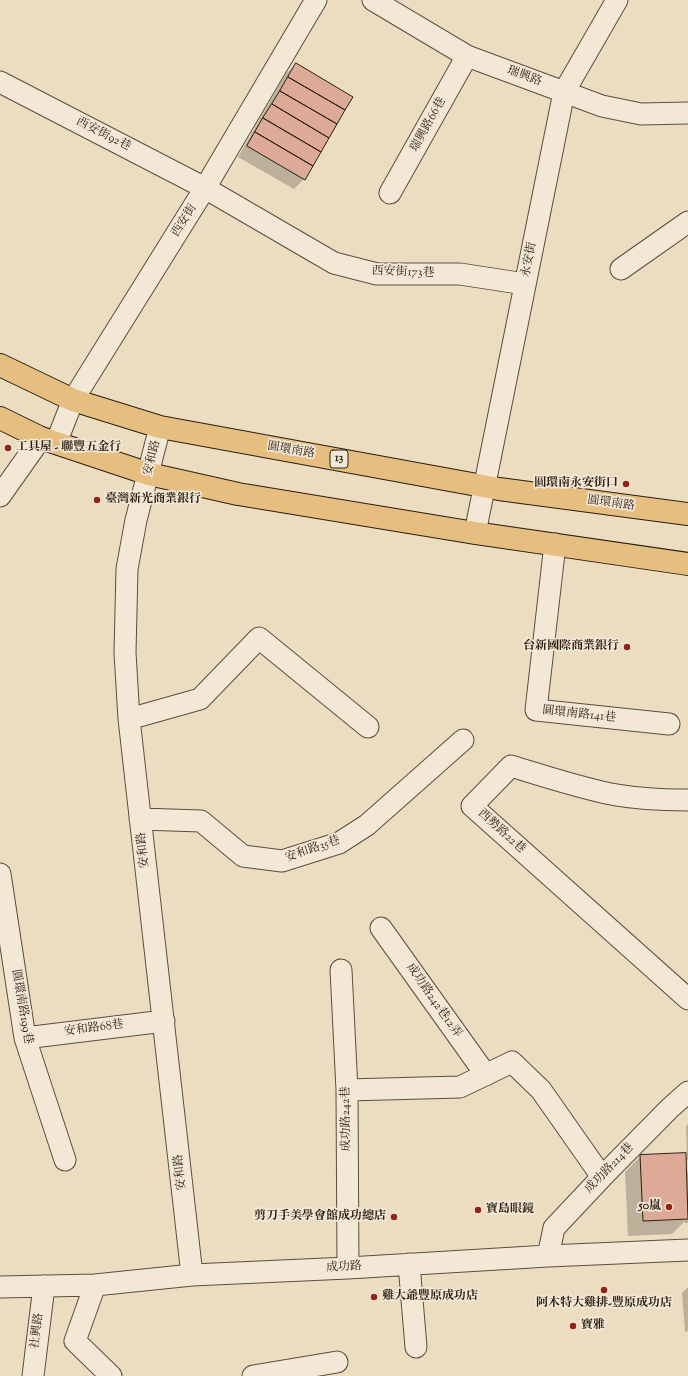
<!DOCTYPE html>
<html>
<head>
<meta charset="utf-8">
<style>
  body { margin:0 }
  canvas { display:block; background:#ecdcc0 }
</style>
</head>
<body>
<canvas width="688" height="1376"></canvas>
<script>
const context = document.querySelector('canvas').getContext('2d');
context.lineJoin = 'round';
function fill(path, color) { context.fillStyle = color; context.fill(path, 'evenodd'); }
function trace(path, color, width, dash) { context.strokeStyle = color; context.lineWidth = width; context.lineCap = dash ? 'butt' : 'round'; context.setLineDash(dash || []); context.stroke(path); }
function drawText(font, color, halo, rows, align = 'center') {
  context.font = font + ' "Sorts Mill Goudy","Noto Serif TC",serif'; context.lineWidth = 3.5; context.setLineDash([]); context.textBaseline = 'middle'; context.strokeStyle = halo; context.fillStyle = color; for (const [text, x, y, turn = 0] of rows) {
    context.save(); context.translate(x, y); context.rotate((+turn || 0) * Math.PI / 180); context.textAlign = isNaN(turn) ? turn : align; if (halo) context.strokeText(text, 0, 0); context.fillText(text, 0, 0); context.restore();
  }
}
fill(new Path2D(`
  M296,64L304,179L294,189L238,157L286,74Z
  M688,1124V1160H687L686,1126Z
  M641,1156L686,1175L688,1172V1223H685V1221L672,1234L628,1236L625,1172Z
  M688,1287V1331L685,1332L682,1293Z`), '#0003');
const building = new Path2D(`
  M296,63L353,97L345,110L288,77Z
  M288,77L345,110L337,124L280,91Z
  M280,91L337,124L329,138L272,104Z
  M272,104L329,138L321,152L263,118Z
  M263,118L321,152L313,166L255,132Z
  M255,132L313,166L305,180L247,146Z
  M686,1153L688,1219L643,1221L640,1155Z`);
fill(building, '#ddaa97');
trace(building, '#2a1f12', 1);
const minor = new Path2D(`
  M373,0L467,56L602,106L641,114L688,113
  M0,82L205,188L334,263L377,274H460L525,284
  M390,193L467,56
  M621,269L688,222
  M160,427L136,520L127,569L125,653L129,719L192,1275
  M56,443L73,400L205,188L316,0
  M0,496L41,438
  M475,533L564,92L617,0
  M555,544L536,710L669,724
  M129,719L200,699L259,638L368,727
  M688,800C663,800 637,799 611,794C577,787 544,776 511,766L472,806L688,999
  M140,819L201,821L243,856L282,861L339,843L367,825L463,740
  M0,874L25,1038L65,1160
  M381,928L486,1075
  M341,970L347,1090L348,1268
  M25,1038L164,1021
  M347,1090L460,1087L512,1062L541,1090L602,1177
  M548,1256L554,1228L602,1177L670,1108L688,1092
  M409,1264L416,1347
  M95,1285L75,1341L111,1376
  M0,1287L95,1285L192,1275L348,1268L548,1256L688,1250
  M33,1376L44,1286
  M253,1376L337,1362`);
const major = new Path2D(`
  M0,365L73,400L160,427L499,489L688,514
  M0,418L41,438L149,474L238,494L475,533L688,564`);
trace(minor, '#5a4e3e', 23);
trace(major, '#2a1f12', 24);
trace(minor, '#f3e8d6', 21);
trace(major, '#e6be80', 22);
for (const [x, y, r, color] of [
  [8,448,4,"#8f2418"],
  [626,484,4,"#8f2418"],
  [97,500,4,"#8f2418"],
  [627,647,4,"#8f2418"],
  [669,1207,4,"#8f2418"],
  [478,1210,4,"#8f2418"],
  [394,1217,4,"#8f2418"],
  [604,1290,4,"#8f2418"],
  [374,1297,4,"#8f2418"],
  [573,1326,4,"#8f2418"]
]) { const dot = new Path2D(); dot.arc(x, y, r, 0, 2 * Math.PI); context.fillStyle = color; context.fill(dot); trace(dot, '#f3e8d6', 1.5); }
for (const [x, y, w] of [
  [339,459,18]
]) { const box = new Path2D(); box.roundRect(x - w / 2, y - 9, w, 18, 3); context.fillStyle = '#f3e8d6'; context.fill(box); trace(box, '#2a1f12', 1); }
drawText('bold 11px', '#2a1f12', null, [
  ["13",339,459]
]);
drawText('12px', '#2a1f12', '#f3e8d6', [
  ["瑞興路",524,77,20],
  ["瑞興路66巷",429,125,-61],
  ["西安街92巷",103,135,27],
  ["西安街",185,221,-58],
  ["永安街",530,260,-79],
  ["西安街173巷",403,273,2],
  ["圓環南路",291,451,10],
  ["安和路",153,458,-76],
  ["圓環南路",611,504,8],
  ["圓環南路141巷",579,715,6],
  ["西勢路22巷",501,832,42],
  ["安和路",144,850,-96],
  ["安和路35巷",313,850,-19],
  ["成功路242巷12弄",433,1001,55],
  ["圓環南路199巷",21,1007,80],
  ["安和路68巷",94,1029,-7],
  ["成功路242巷",347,1119,-91],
  ["成功路214巷",610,1169,-46],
  ["安和路",181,1172,-96],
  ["成功路",344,1268,-3],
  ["社興路",38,1331,-83]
]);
drawText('bold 12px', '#2a1f12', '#f3e8d6', [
  ["工具屋 - 聯豐五金行",16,448],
  ["圓環南永安街口",618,484,"right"],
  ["臺灣新光商業銀行",105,500],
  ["台新國際商業銀行",619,647,"right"],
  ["50嵐",661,1207,"right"],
  ["寶島眼鏡",486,1210],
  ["剪刀手美學會館成功總店",386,1217,"right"],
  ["雞大爺豐原成功店",382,1297],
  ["阿木特大雞排-豐原成功店",604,1304,"center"],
  ["寶雅",581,1326]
], 'left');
</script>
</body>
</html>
